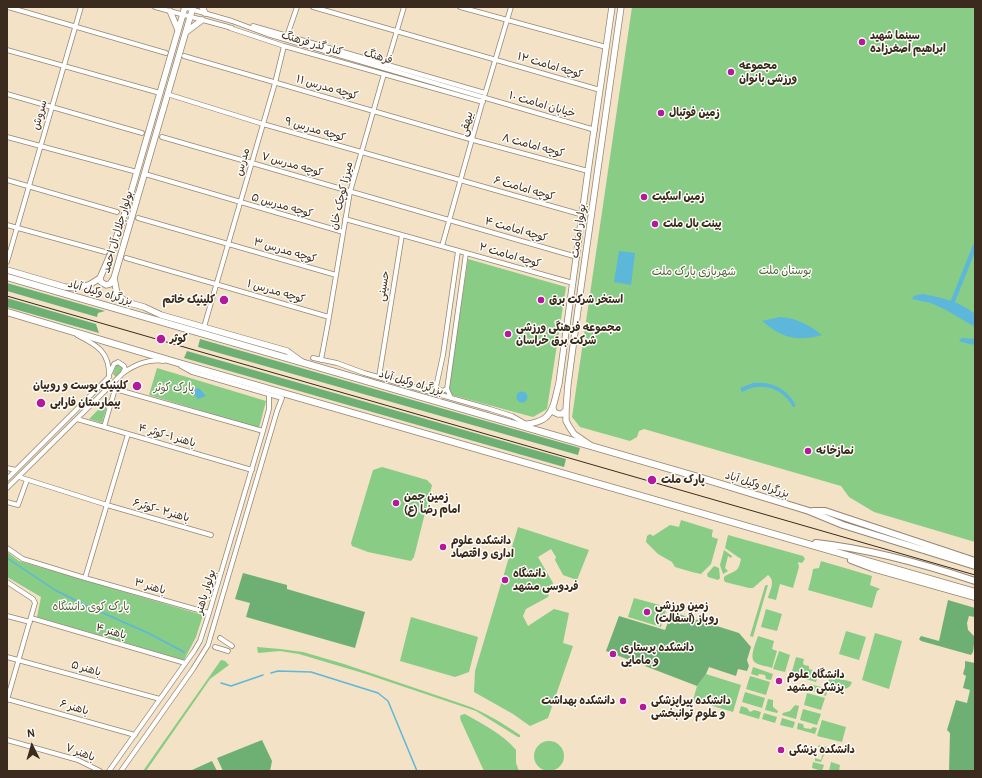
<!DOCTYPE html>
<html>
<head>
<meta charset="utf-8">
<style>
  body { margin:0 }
  #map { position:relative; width:982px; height:778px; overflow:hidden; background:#f3e2c5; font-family:Pangolin,sans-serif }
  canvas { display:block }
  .frame { position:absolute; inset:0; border:8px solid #3b2a1e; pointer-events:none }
  .north { position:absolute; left:12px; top:726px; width:40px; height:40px; -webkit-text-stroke:3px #fdfcf7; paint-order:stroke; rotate:355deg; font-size:11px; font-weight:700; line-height:16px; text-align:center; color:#3b2a1e }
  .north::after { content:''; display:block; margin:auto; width:14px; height:18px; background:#3b2a1e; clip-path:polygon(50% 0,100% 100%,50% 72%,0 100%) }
</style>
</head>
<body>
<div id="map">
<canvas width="982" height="778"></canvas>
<div class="frame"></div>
<div class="north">N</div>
</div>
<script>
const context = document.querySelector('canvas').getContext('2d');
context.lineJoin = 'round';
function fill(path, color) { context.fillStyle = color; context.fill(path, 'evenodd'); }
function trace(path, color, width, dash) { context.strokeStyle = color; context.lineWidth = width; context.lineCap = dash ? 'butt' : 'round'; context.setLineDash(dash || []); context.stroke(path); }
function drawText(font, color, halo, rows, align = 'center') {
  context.font = font + ' Pangolin,"Playpen Sans Arabic",sans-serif'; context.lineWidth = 3; context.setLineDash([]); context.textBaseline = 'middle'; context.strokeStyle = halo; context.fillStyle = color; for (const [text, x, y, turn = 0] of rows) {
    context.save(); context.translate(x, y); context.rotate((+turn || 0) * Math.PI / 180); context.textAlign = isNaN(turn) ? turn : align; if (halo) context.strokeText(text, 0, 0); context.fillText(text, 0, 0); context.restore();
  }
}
fill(new Path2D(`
  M632,7H975V542L874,512L849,497L841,486L644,429L639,431L637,437L630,441L580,427L572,417Z
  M468,259L566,287L547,409L533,417L448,394Z
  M118,363L120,364L123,369L116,377L113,374L116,365Z
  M157,368L266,401L259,428L149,395Z
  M109,399L102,423L89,419Z
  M382,467L427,480L432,485L414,557L411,561L368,552L352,546L351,543L373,470Z
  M681,520L713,530L712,534V537L718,539L711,564L701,574L692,572L675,567L672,562L658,554L646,542L647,536L650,534L653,536L670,525L679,527Z
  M518,527L589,550L577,580L563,575L555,560L556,557L551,549L538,557L553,583L548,597L526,609L523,616L528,626L554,609L569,613L563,643L573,646L548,718L530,726L513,714L474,692L475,671Z
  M728,535L803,556L805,559L802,563L798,562L799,567L793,588L780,584L776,600L768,598C770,590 776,581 768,575L753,588H749L725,582L724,580V577C734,570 738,574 741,559L725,548Z
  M724,550L732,556L731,558L728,556L725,568L728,571L723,574L720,565Z
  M7,552L19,561L203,615L196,637L184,660L37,617L41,597L7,577Z
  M821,561L872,576L870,585L880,589L877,591L872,608L808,590C810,583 812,576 813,569L819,568Z
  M714,566L719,568L720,578L718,580L708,577L707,574Z
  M767,585H768L753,637L750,636L765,586Z
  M634,598L667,607L661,627L628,617Z
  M766,609L782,614L777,631L761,627Z
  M411,617L478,637L469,672L455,677L400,661Z
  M846,631L866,637L859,660L839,654Z
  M875,633L902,641L889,689L862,680Z
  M758,636L774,641L772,649L777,651L772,668C767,666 761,666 756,663C748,659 756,643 758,636Z
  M257,647L280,649L303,652L344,664L465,705C485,712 502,723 520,735V737H518L476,711L366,674L299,654L280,651L258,653Z
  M779,651L790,655L785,672L773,669Z
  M796,657L804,659L803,663L804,665L809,666V669L819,672L816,682L791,675Z
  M221,660L225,661L229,665L210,679L146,771H143Z
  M753,667L773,674L771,680L766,679L765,675L759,674L758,676L751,674Z
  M706,674L741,685L733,712L693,700L697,686Z
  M750,676L770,682L766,695L746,689Z
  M830,676L852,682C848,694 836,687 827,685Z
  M810,684L828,689L826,696L821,694L817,690L813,692L808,690Z
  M745,692L765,698L762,708L742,702Z
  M807,693L825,698L821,710L804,705Z
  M768,699L773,700V707L778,711L777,713L765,710Z
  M795,705L799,706L796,719L782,715L783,713L790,711Z
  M741,706L747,708L750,712L754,710L761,712L759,719L739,713Z
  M803,709L821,714L817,725L800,720Z
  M764,713L777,717L775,723L762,719Z
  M465,714C482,724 503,734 516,750V763L519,771H484L461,721L460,717L461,715Z
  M782,718L795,722L793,728L780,725Z
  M822,720L846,727L842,742L817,736Z
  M798,723L803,724L804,728L811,729L813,727L817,728L815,734L797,729Z
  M534 756a15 15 0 1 1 30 0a15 15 0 1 1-30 0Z
  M819,745L827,747L821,762L815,761V758L821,760L824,749L818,747Z
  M813,762L824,765L822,771L812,768Z
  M831,762L840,765L839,771H829Z`), '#88cc86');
fill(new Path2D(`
  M7,283L105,311L98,313L97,317L7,291Z
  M7,298L96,324L99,333L7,307Z
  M200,339L580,448L578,455L198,347Z
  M187,351L566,459L564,467L184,358Z
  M243,573L287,585V589L365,612L355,648L246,617L250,603L235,599Z
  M948,600L975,608V617L969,616L967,623L968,630L975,637L973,652L971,655L921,641L919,639L921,636L939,641Z
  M672,612L739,633L751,647L747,660L749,666L747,671L738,669L736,676L709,667L706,674L697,686L606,651L619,616L665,630Z
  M965,661L975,663V771H949L950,733L947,730L956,700L967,703L970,690L963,688L966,676L963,674L965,667Z
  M262,740L272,761L270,771H223L217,758Z
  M212,761L217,771H192V770Z`), '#6eb073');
fill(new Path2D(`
  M619,251L635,253L631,285L614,282Z
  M923,294C943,298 959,301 975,314V327L946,310L931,303L912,299L913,297L916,295Z
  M780,317C797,318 809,325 822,335C797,342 782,338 762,321Z
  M962,338L975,339V345L961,342L959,341Z
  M753,383C772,381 788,389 796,406L793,407C783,388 761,381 742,392L740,388Z
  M199,388L206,396L198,399L191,391Z
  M516.5 397a5.5 5.5 0 1 1 11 0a5.5 5.5 0 1 1-11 0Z`), '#5cb7da');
trace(new Path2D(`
  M7,558L55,590L83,604L148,633L184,652
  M271,673L278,671L311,672L378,693L388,701L417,771
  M221,683L231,686L263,675`), '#5cb7da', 1.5);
trace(new Path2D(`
  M953,301L975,246`), '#5cb7da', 4.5);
const minor = new Path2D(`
  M8,7L166,53
  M155,7L232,28
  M183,7L232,21L267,34L595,130
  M313,7L600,90
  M460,7L606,47
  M253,26L485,93
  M230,28L284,46L483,102
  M287,36L297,7
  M7,50L160,93
  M184,56L473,140L588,171
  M387,64L404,7
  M7,94L142,133
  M167,94L263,124L583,215
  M485,94L511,7
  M7,137L137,172
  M162,137L577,257
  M145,174L343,232
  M7,180L117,212
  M138,218L336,275
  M345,219L573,283
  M7,225L105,252
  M442,246L483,100
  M126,258L329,317
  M7,262L81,7
  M204,327L275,83L284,46
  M313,358L337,363L364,373L490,409L512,416L526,424
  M321,360L328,323L350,192L384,74
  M110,373L114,364L118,362L124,366L125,369L123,372
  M379,377L402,235
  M112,384L115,389L263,431
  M436,387L442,391L447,389
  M431,392L436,387L443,355L458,251
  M451,398L447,389L466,253
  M77,419L252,470
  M104,427L115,389
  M7,468L16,470
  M19,477L107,505L211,535
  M7,479L109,377C110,352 97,345 77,335
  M7,488L123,373C136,364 148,359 164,361
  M7,502L18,505L27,480
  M7,548L23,559L85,578L209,613
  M85,578L128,434
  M7,582L33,599L35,603L7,700
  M7,616L30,622
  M31,618L185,663
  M220,638L232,646
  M215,647L228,651
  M7,657L160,699
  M7,699L135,735
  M7,740L78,760L100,771
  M109,771L194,651L200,641L209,613L263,431L269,409V395
  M121,771L193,669L208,645L277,411L282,398L192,372L181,366`);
const major = new Path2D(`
  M193,7L114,278L117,294L126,302L144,307L161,315L287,351L302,362
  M202,7L205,13
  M170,11L178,30
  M186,32L202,20
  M7,270L65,287L76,288L89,285L100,278L111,253L125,213L185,7
  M100,278L101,282L106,285L110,284L114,278
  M553,408L554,412L558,414H562L566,410
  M519,425C553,423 552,411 559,383L588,171L612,7
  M590,445L574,434L570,428L566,421V410L568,384L581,287L621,7`);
const highway = new Path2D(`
  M7,277L698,477L809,511L843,525L975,566
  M7,312L175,362L975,592
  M813,511H825L975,561
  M816,543C870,549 924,564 975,581
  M851,560L872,568L975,597`);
trace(minor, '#978672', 5.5);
trace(major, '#978672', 7);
trace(highway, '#978672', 8);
trace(minor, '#fff', 4);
trace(major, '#fff', 5.5);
trace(highway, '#fff', 6);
trace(new Path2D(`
  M7,296L975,575`), '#3b2a1e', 1);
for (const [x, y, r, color] of [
  [862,42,4,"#b5179e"],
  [731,72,4,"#b5179e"],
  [661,113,4,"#b5179e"],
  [644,197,4,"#b5179e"],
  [655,224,4,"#b5179e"],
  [224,300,5,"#b5179e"],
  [541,300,4,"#b5179e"],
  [508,334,4,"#b5179e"],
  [161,339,5,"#b5179e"],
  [137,386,5,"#b5179e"],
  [41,403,5,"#b5179e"],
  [808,451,4,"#b5179e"],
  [652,480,5,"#b5179e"],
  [396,503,4,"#b5179e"],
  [443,547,4,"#b5179e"],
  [505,580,4,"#b5179e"],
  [647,612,4,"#b5179e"],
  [613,654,4,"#b5179e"],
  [779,681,4,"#b5179e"],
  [623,701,4,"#b5179e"],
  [643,707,4,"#b5179e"],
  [781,750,4,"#b5179e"]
]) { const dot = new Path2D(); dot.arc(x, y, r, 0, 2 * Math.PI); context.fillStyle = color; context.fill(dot); trace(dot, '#fdfcf7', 1.5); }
drawText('bold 11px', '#3b2a1e', '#fdfcf7', [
  ["سینما شهید",870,36],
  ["ابراهیم اصغرزاده",870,49],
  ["مجموعه",739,66],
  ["ورزشی بانوان",739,79],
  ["زمین فوتبال",669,113],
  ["زمین اسکیت",652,197],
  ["پینت بال ملت",663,224],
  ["کلینیک خاتم",215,300,"right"],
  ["استخر شرکت برق",549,300],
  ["مجموعه فرهنگی ورزشی",516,328],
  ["شرکت برق خراسان",516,341],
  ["کوثر",170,339],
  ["کلینیک پوست و روبیان",128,386,"right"],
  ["بیمارستان فارابی",50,403],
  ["نمازخانه",816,451],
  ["پارک ملت",661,480],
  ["زمین چمن",404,497],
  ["امام رضا (ع)",404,510],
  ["دانشکده علوم",451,541],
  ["اداری و اقتصاد",451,554],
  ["دانشگاه",513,574],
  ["فردوسی مشهد",513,587],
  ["زمین ورزشی",655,606],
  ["روباز (آسفالت)",655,619],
  ["دانشکده پرستاری",621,648],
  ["و مامایی",621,661],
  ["دانشگاه علوم",787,675],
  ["پزشکی مشهد",787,688],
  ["دانشکده بهداشت",615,701,"right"],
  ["دانشکده پیراپزشکی",651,701],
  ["و علوم توانبخشی",651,714],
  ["دانشکده پزشکی",789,750]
], 'left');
drawText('11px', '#3b2a1e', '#fdfcf7', [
  ["کنار گذر فرهنگ",312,44,16],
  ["فرهنگ",378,57,16],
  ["کوچه امامت ۱۲",550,66,16],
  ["کوچه مدرس ۱۱",327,88,16],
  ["خیابان امامت ۱۰",542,105,16],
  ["سروش",40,115,-74],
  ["بیهقی",467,124,-75],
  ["کوچه مدرس ۹",315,130,16],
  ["کوچه امامت ۸",533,146,15],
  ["مدرس",243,162,-74],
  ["کوچه مدرس ۷",292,165,16],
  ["کوچه امامت ۶",524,189,16],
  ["میرزا کوچک خان",342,196,-77],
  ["کوچه مدرس ۵",282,206,16],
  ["کوچه امامت ۴",516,230,16],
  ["بولوار امامت",579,231,-82],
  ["بولوار جلال آل احمد",118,232,-74],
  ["کوچه مدرس ۳",285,251,16],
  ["کوچه امامت ۲",510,256,16],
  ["حسینی",384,286,-81],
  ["کوچه مدرس ۱",276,292,16],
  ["بزرگراه وکیل آباد",100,293,16],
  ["بزرگراه وکیل آباد",411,383,16],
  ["باهنر ۱-کوثر ۴",167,436,16],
  ["بزرگراه وکیل آباد",757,485,17],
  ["باهنر۲ -کوثر۶",161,511,16],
  ["باهنر ۳",150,587,16],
  ["بولوار باهنر",206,592,-73],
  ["باهنر ۴",111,632,16],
  ["باهنر ۵",86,669,16],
  ["باهنر ۶",74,708,16],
  ["باهنر ۷",80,753,21]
]);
drawText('11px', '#525b3d', '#fdfcf7', [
  ["بوستان ملت",785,271],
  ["شهربازی پارک ملت",694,272],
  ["پارک کوثر",174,388],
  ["پارک کوی دانشگاه",91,607]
]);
</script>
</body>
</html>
